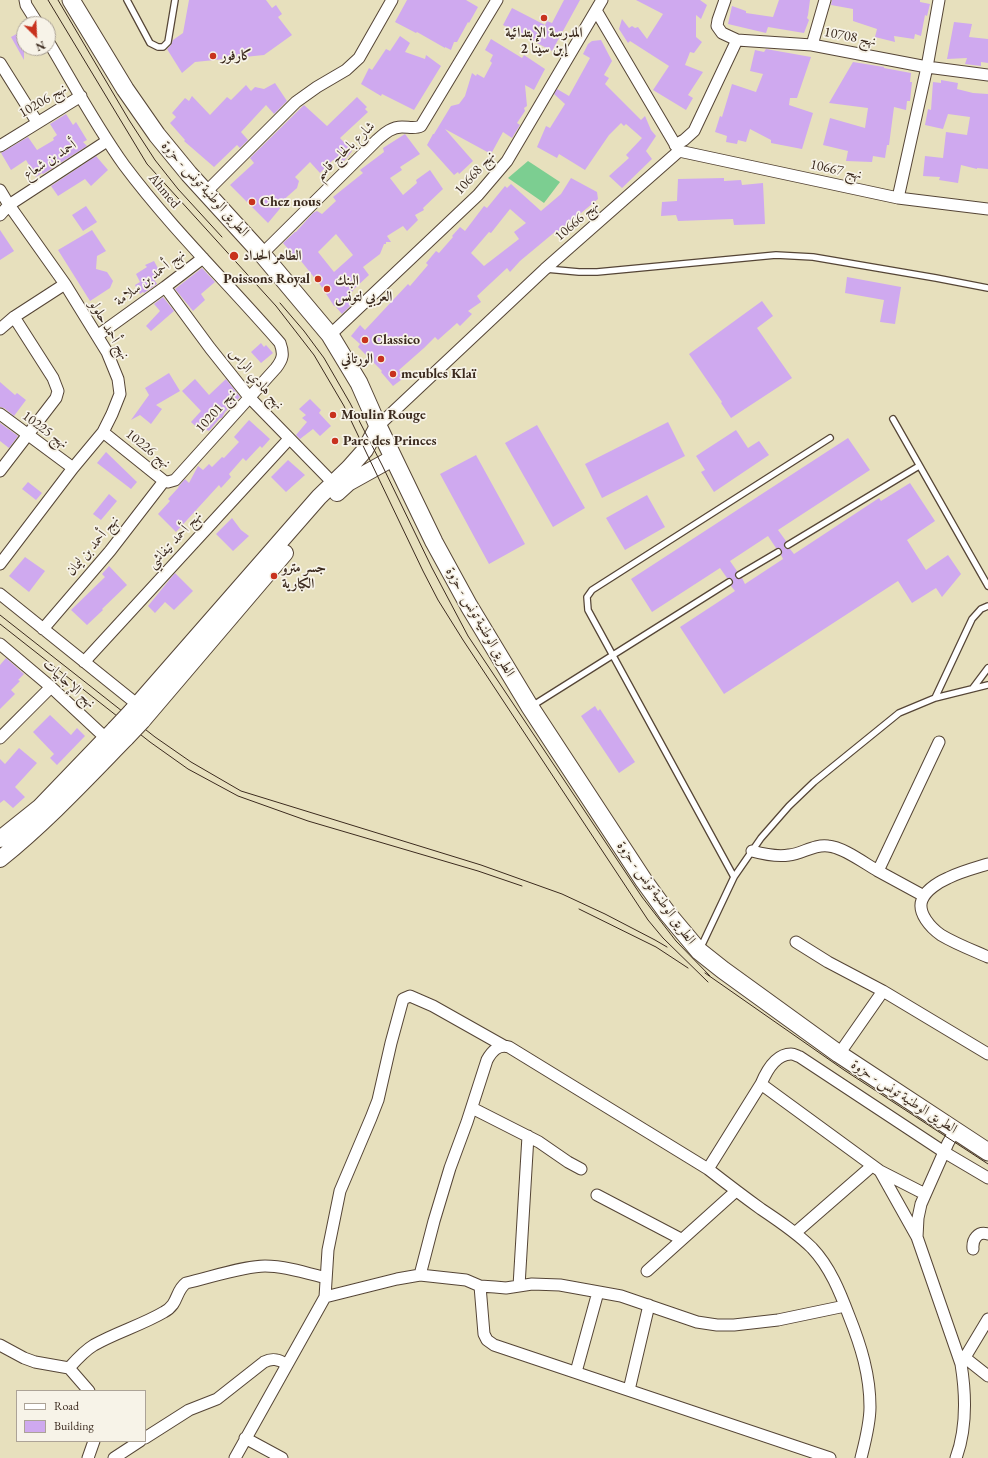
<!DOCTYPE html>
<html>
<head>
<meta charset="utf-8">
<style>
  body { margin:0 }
  #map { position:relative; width:988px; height:1458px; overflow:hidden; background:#e7e0bd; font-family:"EB Garamond",serif }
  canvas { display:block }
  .legend { position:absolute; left:16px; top:1390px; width:130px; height:52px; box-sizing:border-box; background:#f7f3e8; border:1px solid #aca397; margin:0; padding:5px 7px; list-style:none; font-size:12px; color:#3b2a1e }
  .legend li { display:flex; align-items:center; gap:8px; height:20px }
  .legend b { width:20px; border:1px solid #aca397 }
  .north { position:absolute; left:16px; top:16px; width:40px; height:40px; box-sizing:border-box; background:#f7f3e8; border:1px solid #aca397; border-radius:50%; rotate:156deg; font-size:11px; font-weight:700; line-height:16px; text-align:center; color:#3b2a1e }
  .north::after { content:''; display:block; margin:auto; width:14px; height:18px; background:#c8321e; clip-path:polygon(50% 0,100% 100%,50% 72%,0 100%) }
</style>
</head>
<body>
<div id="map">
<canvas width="988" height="1458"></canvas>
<ul class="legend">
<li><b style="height:5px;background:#fff"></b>Road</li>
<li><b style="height:11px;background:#cfa9ef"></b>Building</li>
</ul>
<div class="north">N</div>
</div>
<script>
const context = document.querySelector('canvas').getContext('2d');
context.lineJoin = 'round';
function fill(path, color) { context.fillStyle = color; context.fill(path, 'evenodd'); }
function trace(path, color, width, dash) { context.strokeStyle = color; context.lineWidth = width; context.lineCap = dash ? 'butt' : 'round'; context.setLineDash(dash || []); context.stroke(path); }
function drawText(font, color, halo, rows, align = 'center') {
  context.font = font + ' "EB Garamond",Amiri,serif'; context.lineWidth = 3.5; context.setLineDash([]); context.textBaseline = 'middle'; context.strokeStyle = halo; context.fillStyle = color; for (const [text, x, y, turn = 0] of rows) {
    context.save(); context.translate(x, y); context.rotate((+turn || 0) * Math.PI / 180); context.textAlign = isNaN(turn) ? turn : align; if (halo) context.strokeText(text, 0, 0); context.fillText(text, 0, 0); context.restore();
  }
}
fill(new Path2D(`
  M528,161L560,182L544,203L508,178Z`), '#7cce91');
fill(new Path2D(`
  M189,0H266L272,8L276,5L282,14L278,17L292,35L264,55L195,62L182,73L167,49L171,45L173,40L183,33Z
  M407,0H466L478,7L469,23L468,22L457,42H454L451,50L445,47V48L417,32L416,33L395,22Z
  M564,0H580L552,51L503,25L512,8L545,25L547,21L552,23Z
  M636,0H700L707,5L701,19L696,15V37L702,42L694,53L690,52L685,65L703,72L688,95L693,98L686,110L653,90L669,66L630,41L628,43L619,29L622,19L629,28L632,26L635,28L638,27L647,39L663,14Z
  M779,0H810L808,15L807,18L809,20L804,33L768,27L766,33L728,24L732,6L746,11V13L773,17Z
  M832,0H920V2L930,4L927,16L925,15L921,36L915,34L914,39L894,36L895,42L875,37L877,29L853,21V9L831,5Z
  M954,22L972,24L969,37L988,39V63L981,62V66L965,64L967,58L947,59Z
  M24,30V60L11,37Z
  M400,36L410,43L405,52L425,59L426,55L441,66L414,110L382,94L381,96L361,84L369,68L372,70L386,49L390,51Z
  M491,39L522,58L524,55L545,69L534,90L525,85L527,106L524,108L525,111L517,123L520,125L512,138L503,132L491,154L445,129L473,161L459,174L458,172L454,175L427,145L433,134H434L451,106L459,104L465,96L472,73L476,76L477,74L484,78L492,63L490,61L493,55L485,50Z
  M601,40L612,61L604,75L609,78L605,84L641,120L645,116L651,130L656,136L646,151L652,159L622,188L609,176L629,158L626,155L642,138L626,124L624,126L621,123L609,135L585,170L559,154L557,158L537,147L546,126L550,128L565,104L554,94L557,89L569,96L590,58L583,54L588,44L592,41Z
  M766,49L811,57L797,98H790L789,105L813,113L802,149L771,143V140L750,129L746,142L738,140L737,144L726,142L727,136L715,132L720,116L722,117L732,84L756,92L763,74L750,71L755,50L764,52Z
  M853,62L884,67V68L911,73L910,82H912L910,101H907L906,110L894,107L889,145H887L885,158L873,156L872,162L846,161L848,151L823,145L830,118L865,128L868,108L829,103Z
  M941,80L958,83L957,89L973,93L988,94V169L977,168V169L961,165L958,183L939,180L940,177L923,176L925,156L943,158L946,132L967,135L970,117L948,114L943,129L925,125L928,109L931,110L933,82L941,83Z
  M275,83L287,101L274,114L266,105L241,132L248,140L240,148L237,145L214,167L184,141L185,140L170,123L176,117L172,113L185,98L189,101L192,96L210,115L227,97L231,100L246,85L251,91L255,87L264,89Z
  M357,97L367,107L365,109L368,112L340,138L352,151L341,165L333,160L320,173L310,162L295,177L299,181L297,188L280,203L283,205L268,223L230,185L254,163L250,158L304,105L327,126Z
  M66,114L73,125L76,122L87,140L83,142L87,146L43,174L42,173L36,177L26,160L11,170L1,153L28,137L37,150L54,140L53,138L57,135L50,124Z
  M405,134L420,154L400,167L402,170L390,178L403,195L417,183L416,180L430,170L443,189L423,208L424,210L415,215L418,220L407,231L403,226L387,236L391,242H386V244H384L380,254L363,267L369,275L354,289L349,297L353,303L342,314L335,306H334L321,286L301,261L300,262L296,256L295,257L283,243L295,232H296L313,213L317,211L322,214L336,201L333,197L363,173L360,170L384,152L383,148ZM336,234L353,255L334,272L318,252Z
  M96,156L108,170L91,186L85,179L58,196L51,186Z
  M571,178L597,192L598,199L558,232L556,231L520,261L510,272L507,268L477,296L481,302L468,311L472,314L460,326L457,323L438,340L435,337L424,348L399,370L405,377L393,386L381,372L382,371L358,347L360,344L351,336L360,325L365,330L408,284L410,286L428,265L426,263L436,251L439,253L453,237L452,236L460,227L465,231L484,206L487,208L505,186L507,188L511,184L541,211L561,194ZM510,209L526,223L514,232L519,239L484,266L471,253L489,232L491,233Z
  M724,178V181L741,180L742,185L763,183L765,224L734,225L733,219L678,221L676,215L661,216L662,202L677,201L678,179Z
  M86,206L97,222L83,231L72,215Z
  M0,230L14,251L0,260Z
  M92,230L106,251L97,256L96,269L107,272L113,281L110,288L90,301L58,250Z
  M154,261L161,274L153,278L157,284L144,293L143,292L140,294L135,285L140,282L136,274L147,267L145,265Z
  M202,268L215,282L201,294L205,300L193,311L175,289Z
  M847,277L901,287L895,324L880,322L884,300L845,293Z
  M163,297L174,311L151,331L146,326L160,311L154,304Z
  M762,301L773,316L757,328L792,378L731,418L721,403L722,402L689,354Z
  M261,343L264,347L266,345L273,353L261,363L251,352Z
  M169,373L180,391L156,405L162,409L151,424L140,415L131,420L149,395L145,388Z
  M195,379L209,395L226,379L240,397L225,412L222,418H220L209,431L207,430L203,433L191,422L201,411L182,391Z
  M0,382L15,395L17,393L26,400L14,416L4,408L0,407Z
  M310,399L321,410L319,413L331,426L320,436L313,429L300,439L296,435L307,422L302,418L306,415L299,409Z
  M249,420L270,439L262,448L260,446L246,461L243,458L229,474L231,477L221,488L219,485L176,532L158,514L170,501L168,499L178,488L179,486L185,479L189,483L198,466L203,470L209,464L212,467L222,457L224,458L239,442L234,437Z
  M668,422L685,456L602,498L585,464Z
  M0,423L18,436L9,448L0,441Z
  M537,425L585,508L553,527L505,443Z
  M736,430L748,448L759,441L769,455L714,492L701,472L705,470L696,456Z
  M848,438L870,470L778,530L786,541L784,545L785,548L788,549H790L794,554L879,498L881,501L910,483L935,521L907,540L926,570L948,555L961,574L942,597L936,588L912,603L898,581L724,694L680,627L735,591L731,586L733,582L732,579L729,578H727L720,568L652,612L631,579ZM768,536L776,548L781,550L782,552L781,555L783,559L745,584L742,578L739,579L736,577L735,575L737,571L730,561Z
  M106,452L137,482L131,489L97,463Z
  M476,455L525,544L489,564L440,474Z
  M288,460L305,475L286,492L271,477Z
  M28,482L42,493L36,500L22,489Z
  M109,494L117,501L101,520L93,514Z
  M647,495L665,527L625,550L606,518Z
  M232,518L241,530L249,536L233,551L216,534Z
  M25,557L45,571L29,592L9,576Z
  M109,566L127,585L102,609L103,610L87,625L71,610L105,577L102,574Z
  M175,573L193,591L174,610L165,602L155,613L148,606Z
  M6,658L24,674L18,680L20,681L11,690L15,694L0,709V665Z
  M595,706L598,711L600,709L635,762L619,773L581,716Z
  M50,715L71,735L77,728L85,736L57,765L50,758L54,754L33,732Z
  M19,748L37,763L15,787L25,797L13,808L4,800L0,803V759L5,764Z`), '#cfa9ef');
const lane = new Path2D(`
  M127,0L150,43L158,47H163L168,42L175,0
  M546,269L579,272H597L776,255L813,257L936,278L988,288
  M893,419L988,586
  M788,545L919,466
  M739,575L778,552
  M973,688L988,668
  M935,698L972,619L981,609L988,606
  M532,706L729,582
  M734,877L588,610L587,597L592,590L830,438
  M700,949L734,877L761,838L789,806L814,782L899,713L935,698L988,685`);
const street = new Path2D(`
  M25,0L26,5L38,24
  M725,0L718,20L717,26L722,33L737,40L812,45L927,67L988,75
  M48,41C73,83 96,126 124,165C171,228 228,283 280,343C284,354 283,359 276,368L175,480L168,482L164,481L103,432
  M812,45L825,0
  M0,63L37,122
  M675,145L684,140L694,131L737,40
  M0,146L81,96
  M679,151L898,198L988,209
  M0,190L9,205L65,284L107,352L118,379L120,394L112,414L103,432L73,468L0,564
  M206,192L296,102L317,87L346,70L359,58L392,0
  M898,198L927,67L939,0
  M0,215L9,205L107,141
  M262,254L377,140C384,134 391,127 402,127C409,127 415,129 421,126L497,0
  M165,287L210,348L249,397L333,483
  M0,329L14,317L65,284
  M330,335L478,195L507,161L602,0
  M97,336L165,287L203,258
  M0,414L73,468
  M378,426L545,269L679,151L597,12
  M0,471L56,398L58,391L53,378L14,317
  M0,594L143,709
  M43,629L110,551L164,481
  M0,644L51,687L110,742
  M84,662L289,439
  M0,738L51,687
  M752,851C763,854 777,857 789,855C802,854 814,844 828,846C843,847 864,863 878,871
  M988,864C975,868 960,872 948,878C939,882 926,890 922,900C917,913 931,928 941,935C956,944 972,950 988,957
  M924,896L878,871L939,742
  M796,942L828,962L883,991
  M839,1054L883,991L988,1054
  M761,1084C766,1072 776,1054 791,1054C794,1054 797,1056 800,1057L944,1152L988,1178
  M472,1108L539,1142L568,1162L581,1169
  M955,1131L948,1143L921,1204L918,1218L917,1237L961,1364C966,1395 967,1428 956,1458
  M708,1169L761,1084L880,1171L925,1194
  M880,1171L917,1237
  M597,1195L681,1239
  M795,1233L872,1166
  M973,1249C972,1239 978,1231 988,1234
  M647,1271L736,1191
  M420,1275L434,1221L450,1168L467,1122L487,1060C492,1051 498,1044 509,1047L708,1169C726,1183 743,1196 761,1209C779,1221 797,1233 812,1248C830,1267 840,1292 849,1316C861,1346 870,1375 870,1407C870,1424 865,1442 861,1458
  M480,1286L484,1334L487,1340L494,1345L830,1458
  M519,1286L528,1136
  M325,1297L397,1279L420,1275L466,1280L480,1286L495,1287L506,1288L532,1284L560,1285L621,1296L697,1322L717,1325H734L778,1320L845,1306
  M0,1345L24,1358L35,1362L69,1368L89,1391
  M964,1357L988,1376
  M961,1364L988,1319
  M69,1368C77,1359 84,1351 94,1345C117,1332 142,1325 164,1312C179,1304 175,1291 186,1283C209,1278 243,1266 265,1266C285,1266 307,1273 326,1278
  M576,1372L598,1292
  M629,1390L649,1305
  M145,1438L189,1410L217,1399L264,1362C272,1358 278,1359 286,1364
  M245,1438L282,1458
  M88,1458L94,1441
  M114,1458L140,1441
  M235,1458L325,1297L328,1250L340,1191L371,1118L378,1100L391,1043L403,999L410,996L433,1006L504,1046`);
const secondary = new Path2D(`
  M337,493L348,483L393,458
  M131,712L319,497L349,468L365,450L378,426
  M142,721L285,553
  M0,839L40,807L115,729
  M0,859C46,822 85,780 126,738`);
const primary = new Path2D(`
  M71,0L125,89L157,135L189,174L262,254L330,335L359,383L378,426L434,542L469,606L530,707L644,881L668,914L699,951L723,970L839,1054L988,1152`);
trace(lane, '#554536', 8);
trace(street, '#554536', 13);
trace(secondary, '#554536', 18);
trace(primary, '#554536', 19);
trace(lane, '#fff', 5.5);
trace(street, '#fff', 11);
trace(secondary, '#fff', 16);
trace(primary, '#fff', 17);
trace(new Path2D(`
  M48,0L147,164L276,306L314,355L344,406L423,571L438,600L463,640L648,920L663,938L708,982
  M58,0L129,120L155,160L178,189L222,237
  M280,303L304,331L324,358L350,403L382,465L432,568L468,636L642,897L676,941L710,976
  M0,615L155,737L191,762L241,791L481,865L562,894L605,914L655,940L667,947
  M0,624L150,742L188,769L238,796L308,821L478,871L522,886
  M579,909L656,947L688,968
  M705,973L844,1070L988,1164`), '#3b2a1e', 1);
const secondaryBridge = new Path2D(`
  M115,729L131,712
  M126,738L142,721`);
trace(secondaryBridge, '#554536', 18, []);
trace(secondaryBridge, '#fff', 16);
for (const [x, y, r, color] of [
  [544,18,4,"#c8321e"],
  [213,56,4,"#c8321e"],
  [252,202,4,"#c8321e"],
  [234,256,5,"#c8321e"],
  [318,279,4,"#c8321e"],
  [327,289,4,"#c8321e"],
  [365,340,4,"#c8321e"],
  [381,359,4,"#c8321e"],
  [393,374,4,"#c8321e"],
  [333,415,4,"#c8321e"],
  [335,441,4,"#c8321e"],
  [274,576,4,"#c8321e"]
]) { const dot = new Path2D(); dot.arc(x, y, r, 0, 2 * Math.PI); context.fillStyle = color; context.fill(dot); trace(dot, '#f7f3e8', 1.5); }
drawText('bold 14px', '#3b2a1e', '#f7f3e8', [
  ["المدرسة الإبتدائية",544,33,"center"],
  ["إبن سينا 2",544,49,"center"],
  ["كارفور",221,56],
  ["Chez nous",260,202],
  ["الطاهر الحداد",243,256],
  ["Poissons Royal",310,279,"right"],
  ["البنك",335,281],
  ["العربي لتونس",335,297],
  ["Classico",373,340],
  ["الورتاني",373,359,"right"],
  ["meubles Klaï",401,374],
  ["Moulin Rouge",341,415],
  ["Parc des Princes",343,441],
  ["جسر مترو",282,568],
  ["الكبارية",282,584]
], 'left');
drawText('14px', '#3b2a1e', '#f7f3e8', [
  ["نهج 10708",850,37,11],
  ["نهج 10206",43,101,-31],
  ["شارع بالحاج قاسم",345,151,-44],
  ["أحمد بن شعاع",50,160,-33],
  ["نهج 10667",836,170,12],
  ["نهج 10668",475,173,-48],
  ["الطريق الوطنية تونس - حزوة",205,189,48],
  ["Ahmed",164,191,50],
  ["نهج 10666",577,221,-41],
  ["نهج أحمد بن سلامة",150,278,-37],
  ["نهج أحمد حلولو",109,330,60],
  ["نهج هادي الراس",256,379,49],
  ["نهج 10201",216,411,-48],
  ["نهج 10225",45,430,36],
  ["نهج 10226",148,449,39],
  ["نهج أحمد تيفاشي",175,540,-47],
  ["نهج أحمد بن ليمان",93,546,-50],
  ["الطريق الوطنية تونس - حزوة",480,622,60],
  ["نهج الإجابيات",69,684,42],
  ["الطريق الوطنية تونس - حزوة",656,893,54],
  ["الطريق الوطنية تونس - حزوة",904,1097,33]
]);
</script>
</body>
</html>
